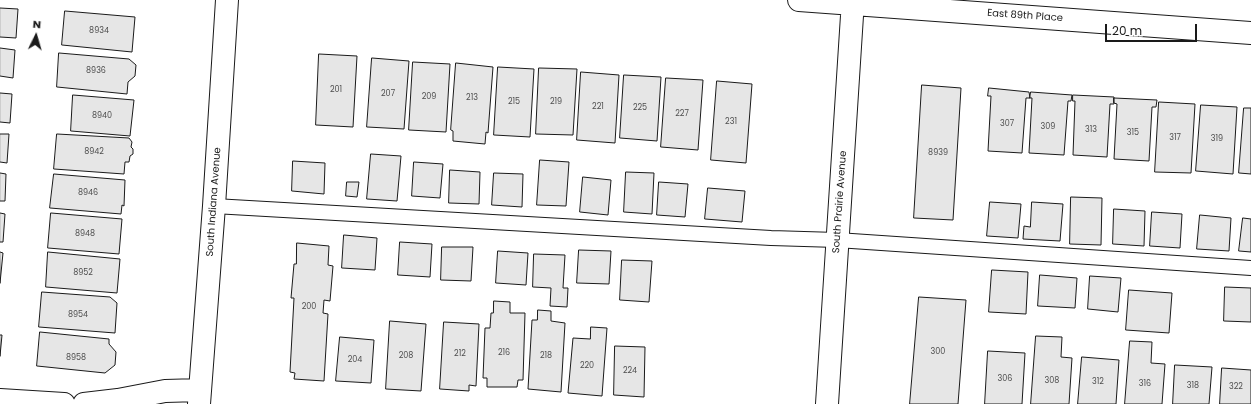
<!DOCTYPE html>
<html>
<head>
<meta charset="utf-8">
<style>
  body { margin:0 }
  #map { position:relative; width:1251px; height:404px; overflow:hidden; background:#fff; font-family:Poppins,sans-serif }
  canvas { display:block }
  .north { position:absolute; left:16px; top:16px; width:40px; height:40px; -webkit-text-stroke:3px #fff; paint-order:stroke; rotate:5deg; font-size:11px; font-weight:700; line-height:16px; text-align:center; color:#1a1a1a }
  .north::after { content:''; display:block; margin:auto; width:14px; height:18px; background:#1a1a1a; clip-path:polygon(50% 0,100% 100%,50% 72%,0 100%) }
  .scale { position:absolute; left:1105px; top:24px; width:92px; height:18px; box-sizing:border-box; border:2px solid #1a1a1a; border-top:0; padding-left:5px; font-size:12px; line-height:14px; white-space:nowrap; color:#1a1a1a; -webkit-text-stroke:3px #fff; paint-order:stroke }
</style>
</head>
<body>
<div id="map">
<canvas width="1251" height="404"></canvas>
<div class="north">N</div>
<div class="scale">20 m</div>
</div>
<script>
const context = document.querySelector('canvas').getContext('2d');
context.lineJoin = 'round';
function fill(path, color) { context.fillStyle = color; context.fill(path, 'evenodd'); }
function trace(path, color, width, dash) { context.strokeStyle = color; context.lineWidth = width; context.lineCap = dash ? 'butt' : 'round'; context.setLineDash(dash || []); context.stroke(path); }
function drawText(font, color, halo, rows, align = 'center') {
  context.font = font + ' Poppins,sans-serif'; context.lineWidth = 3; context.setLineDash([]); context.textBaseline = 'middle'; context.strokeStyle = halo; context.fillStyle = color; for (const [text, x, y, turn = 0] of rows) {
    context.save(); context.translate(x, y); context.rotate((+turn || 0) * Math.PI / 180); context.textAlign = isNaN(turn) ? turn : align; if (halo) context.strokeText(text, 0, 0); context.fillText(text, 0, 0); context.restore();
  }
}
const building = new Path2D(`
  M0,8L18,9L16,38L0,37Z
  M65,11L135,17L132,52L62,45Z
  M0,48L15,50L13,78L0,76Z
  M59,53L129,59L136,65L135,76L128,82L127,94L57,87Z
  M319,54L357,56L353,127L316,125Z
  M372,58L409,61L404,129L367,127Z
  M413,62L450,64L446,132L409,130Z
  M456,63L493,67L488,133L486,132L485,144L453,141V131L451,130Z
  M498,67L534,69L530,137L494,135Z
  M539,68L577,69L573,135L536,134Z
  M581,72L619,75L615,143L577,140Z
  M624,75L661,77L657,141L620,138Z
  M666,78L703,80L698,150L661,147Z
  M717,81L752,84L746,163L711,160Z
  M922,85L961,88L953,220L914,218Z
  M989,88L1029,92L1030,98H1026L1022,153L988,151L991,96H988Z
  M1031,92L1072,95L1071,101H1068L1064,155L1029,153L1032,98H1030Z
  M0,93L12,94L10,123L0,122Z
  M73,95L134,100L130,136L71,131Z
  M1073,95L1114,97V104H1110L1107,157L1073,155L1075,101H1073Z
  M1114,98L1157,100L1156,107H1152L1149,161L1114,159L1117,104L1114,103Z
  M1159,102L1195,104L1191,173L1155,172Z
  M1201,105L1237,107L1233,174L1196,171Z
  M1244,108H1251V174L1239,173Z
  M0,134H9L7,163L0,162Z
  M57,134L129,138L132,142L131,147L133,149V154L130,156L129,162H125L124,174L54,169Z
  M371,154L401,156L397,201L367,199Z
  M540,160L569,162L566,206L537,205Z
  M293,161L325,163L324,194L292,191Z
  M414,162L443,164L440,198L412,196Z
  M450,170L480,172L479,204L449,203Z
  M626,172L654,173L652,214L624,212Z
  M0,173L6,174L5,201H0Z
  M494,173L523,174L522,207L492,205Z
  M54,174L125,180L124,206L122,205L121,214L50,208Z
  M583,177L611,180L608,215L580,212Z
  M347,182H359L357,197L346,196Z
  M659,182L688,184L685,217L657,215Z
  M708,188L745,191L742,222L705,219Z
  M1071,197L1102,198L1101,245L1070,244Z
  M990,202L1021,204L1018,238L987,236Z
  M1032,202L1063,204L1060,241L1023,239L1024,226L1030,227Z
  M1114,209L1145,211L1144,246L1113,244Z
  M1152,212L1182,214L1180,248L1150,246Z
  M0,213L5,214L3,242H0Z
  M51,213L122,219L119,254L48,248Z
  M1200,215L1231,218L1229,251L1197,249Z
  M1243,218L1251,219V252L1239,251Z
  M344,235L377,238L375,270L342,268Z
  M400,242L432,244L430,277L398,275Z
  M297,243L329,246L328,265L333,266L330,301L324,300L323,313L328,314L324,381L294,379L295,373L290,372L294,298H291L294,264H296Z
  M442,247H473L471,281L441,280Z
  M579,250L611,251L609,284L577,283Z
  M498,251L528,253L526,285L496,283Z
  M0,252L3,253L0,283Z
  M48,252L120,259L117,293L46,287Z
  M534,254L565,255L563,288H568L567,307L550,306L551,288L533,287Z
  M622,260L652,261L649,302L620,300Z
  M992,270L1028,272L1026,314L989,312Z
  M1040,275L1077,278L1075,308L1038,306Z
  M1090,276L1121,278L1118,312L1088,309Z
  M1225,287L1251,288V322L1224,321Z
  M1129,290L1172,293L1169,333L1126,330Z
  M42,292L110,297L117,303L115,333L39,327Z
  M919,297L966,300L958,404H910Z
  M494,301L510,302V313H525L523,380H518L517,387H487V378H483L485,328H490L491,313H493Z
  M538,310L551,311V321L565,323L561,392L528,389L532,320H537Z
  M390,321L426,324L421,391L386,389Z
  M444,322L479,324L476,386L469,385V391L440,389Z
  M591,327L607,328L602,396L568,393L573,338L590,339Z
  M40,332L109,339V344L116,352L115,365L105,373L37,366Z
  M0,335H2L0,356Z
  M1036,336L1062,337L1061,357L1072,358L1069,404H1031Z
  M340,337L374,340L371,383L336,381Z
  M1130,341L1152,342L1151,363L1165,364L1162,404H1125Z
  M615,346L645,347L644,397L614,395Z
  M988,351L1025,353L1022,404H985Z
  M1082,357L1119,360L1116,404H1078Z
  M1175,365L1212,367L1209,404H1173Z
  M1222,368L1251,370V404H1220Z`);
fill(building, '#e6e6e6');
trace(building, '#1a1a1a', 1);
const service = new Path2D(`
  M214,206L771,238L837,240L1251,268`);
const minor = new Path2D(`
  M799,0L1251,33
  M0,400L64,404
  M84,404L118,400L165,391L200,390
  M199,404L214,206L227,0
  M827,404L853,0`);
trace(service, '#1a1a1a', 16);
trace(minor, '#1a1a1a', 24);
trace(service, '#fff', 14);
trace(minor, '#fff', 22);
drawText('8px', '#4d4d4d', null, [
  ["8934",99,31],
  ["8936",96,71],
  ["201",336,90],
  ["207",388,94],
  ["209",429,97],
  ["213",472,98],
  ["215",514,102],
  ["219",556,102],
  ["221",598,107],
  ["225",640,108],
  ["227",682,114],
  ["8940",102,116],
  ["231",731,122],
  ["307",1007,124],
  ["309",1048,127],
  ["313",1091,130],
  ["315",1133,133],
  ["317",1175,138],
  ["319",1217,139],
  ["8942",94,152],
  ["8939",938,153],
  ["8946",88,193],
  ["8948",85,234],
  ["8952",83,273],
  ["200",309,307],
  ["8954",78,315],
  ["300",938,352],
  ["216",504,353],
  ["212",460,354],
  ["208",406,356],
  ["218",546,356],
  ["8958",76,358],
  ["204",355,360],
  ["220",587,366],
  ["224",630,371],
  ["306",1005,379],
  ["308",1052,381],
  ["312",1098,382],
  ["316",1145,384],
  ["318",1193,386],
  ["322",1236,387]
]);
drawText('10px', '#1a1a1a', '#fff', [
  ["East 89th Place",1025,16,4],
  ["South Indiana Avenue",214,202,-86],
  ["South Prairie Avenue",840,202,-86]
]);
</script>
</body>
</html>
